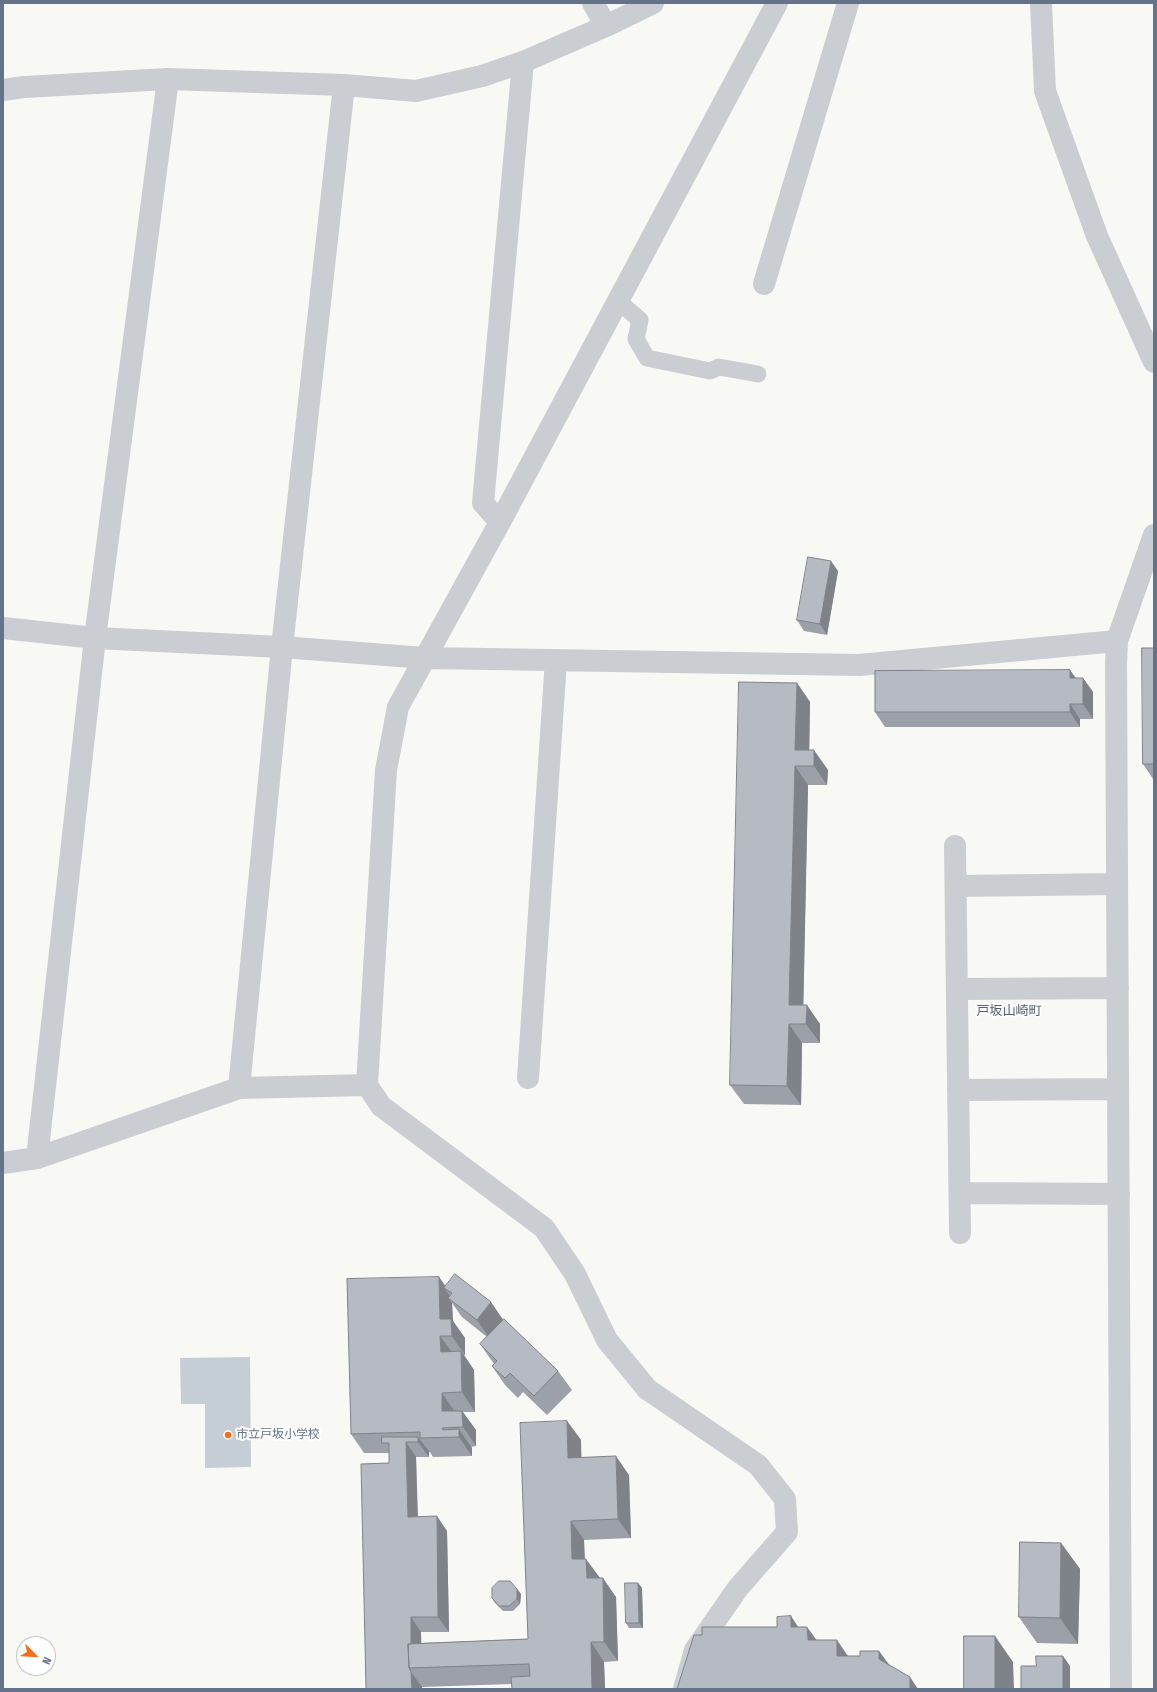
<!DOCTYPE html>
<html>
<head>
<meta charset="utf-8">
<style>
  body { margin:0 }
  #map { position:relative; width:1157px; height:1692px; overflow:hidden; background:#f8f9f5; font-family:"Fira Sans Condensed",sans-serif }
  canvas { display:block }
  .frame { position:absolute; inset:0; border:4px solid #64738a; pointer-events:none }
  .north { position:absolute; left:16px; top:1636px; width:40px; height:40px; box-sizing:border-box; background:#fff; border:1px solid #c1c7d0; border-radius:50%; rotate:114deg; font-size:11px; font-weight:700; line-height:16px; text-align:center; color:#64738a }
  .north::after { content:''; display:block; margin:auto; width:14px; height:18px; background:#f46d1a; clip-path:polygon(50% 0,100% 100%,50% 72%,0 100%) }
</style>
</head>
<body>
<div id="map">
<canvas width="1157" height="1692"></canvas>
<div class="frame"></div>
<div class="north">N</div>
</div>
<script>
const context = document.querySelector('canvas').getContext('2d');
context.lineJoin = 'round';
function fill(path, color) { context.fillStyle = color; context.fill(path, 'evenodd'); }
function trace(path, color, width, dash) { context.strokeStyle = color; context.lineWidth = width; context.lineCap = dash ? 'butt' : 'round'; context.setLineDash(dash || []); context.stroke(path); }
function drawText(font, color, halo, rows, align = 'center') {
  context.font = font + ' "Fira Sans Condensed","Noto Sans JP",sans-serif'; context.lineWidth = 4; context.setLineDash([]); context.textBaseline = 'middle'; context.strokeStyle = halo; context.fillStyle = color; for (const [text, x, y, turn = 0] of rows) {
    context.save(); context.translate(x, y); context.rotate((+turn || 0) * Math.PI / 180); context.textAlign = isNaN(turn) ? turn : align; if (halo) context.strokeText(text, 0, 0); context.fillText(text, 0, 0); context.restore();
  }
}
fill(new Path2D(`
  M250,1357L251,1467L205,1468V1404H181L180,1358Z`), '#c6ced5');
trace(new Path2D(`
  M618,301L640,320L636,339L647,358L710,371L719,367L758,374`), '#cacdd1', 17);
trace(new Path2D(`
  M593,3L606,26
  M1041,3L1045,91L1097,236L1154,362
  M764,284L848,3
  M500,522L483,503L523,62
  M425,658L859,665L1117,641
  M955,846L960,1233
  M956,886L1117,884
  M957,989L1118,988
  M528,1078L556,660
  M239,1088L282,647L344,85
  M958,1090L1118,1089
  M37,1158L95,638L168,79
  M3,1163L37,1158L239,1088L367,1085
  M960,1193L1119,1194
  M684,1689L695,1650L738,1588L787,1532L785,1499L758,1465L647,1389L607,1340L575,1274L544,1228L381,1106L367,1085L386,770L398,707L500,522L777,3
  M1121,1689L1116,664L1117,641L1154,535`), '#cacdd1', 22);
trace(new Path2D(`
  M3,90L24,87L168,79L344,85L416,91L482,76L523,62L606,26L653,3
  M3,628L95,638L282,647L425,658`), '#cacdd1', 22);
fill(new Path2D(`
  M838,571L827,635L804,631L797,620Z
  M1154,648V779H1153L1143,764Z
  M1070,670L1075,678H1083L1093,692V719H1080V727H885L875,712Z
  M797,683L810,702L809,750L828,770L827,785H808L803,1005L820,1024V1043H802L801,1105L744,1104L730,1085Z
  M439,1277L445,1286L503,1320L558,1371L572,1390L547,1415L523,1392L518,1398L505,1385L492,1366L494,1364L480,1344L487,1337L462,1317L452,1303L453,1321L465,1338V1355H464L474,1370L475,1412H463L476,1430V1446L471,1447L472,1448V1456L433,1457L430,1452H429V1457H416L418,1517L447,1531L449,1632H421V1643L528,1639L567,1421L581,1440V1457L629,1475L631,1538L584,1540L585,1559L600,1578L616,1597L618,1661L604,1662L605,1689H512V1684L422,1687V1689H366L389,1463V1453H364L351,1434Z
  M1061,1543L1080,1569L1078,1644L1037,1643L1019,1617Z
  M638,1583L642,1588L643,1628H629L626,1623Z
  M517,1589L521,1594L520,1604L513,1611H503L495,1603L492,1598Z`), '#9ca0a8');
fill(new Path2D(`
  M831,561L838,571L827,635L820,624Z
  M1070,670L1080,684L1070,678Z
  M1083,678L1093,692V719L1083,704Z
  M797,683L810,702L809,766L795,750Z
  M1070,704L1080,719V727L1070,712Z
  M814,750L828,770L827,785L814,766Z
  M795,766L808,785L803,1024L789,1005Z
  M807,1005L820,1024V1043L806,1024Z
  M789,1024L802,1043L801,1105L787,1086Z
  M439,1277L449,1291L444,1288L452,1299L448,1298L452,1303L453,1321L465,1338V1355L440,1319Z
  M491,1302L504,1321L490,1339L477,1320Z
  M440,1336L454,1355L441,1352Z
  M461,1351L474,1370L475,1412L462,1392Z
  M442,1393L455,1412L442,1411Z
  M462,1411L476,1430V1446L463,1427Z
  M567,1421L581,1440L582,1477L568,1458Z
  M459,1429L472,1448V1456L459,1437Z
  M418,1437L429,1451V1457L418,1442Z
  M406,1442L416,1457L418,1532L408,1517Z
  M616,1456L629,1475L631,1538L618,1519Z
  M437,1516L447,1531L449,1632L438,1617Z
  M571,1521L584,1540L585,1579L572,1559Z
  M1061,1543L1080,1569L1078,1644L1060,1618Z
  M586,1559L600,1578H587Z
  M603,1578L616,1597L618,1661L604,1642Z
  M638,1583L642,1588L643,1628L639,1623Z
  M517,1589L521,1594L520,1604L517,1599Z
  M791,1616L804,1636L791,1627Z
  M411,1617L421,1632L422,1668H411Z
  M807,1627L821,1646L808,1640Z
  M995,1636L1013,1662L1014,1689H995Z
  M837,1640L850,1659L837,1656Z
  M591,1642L604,1662L605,1689H592Z
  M879,1651L893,1670L879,1659Z
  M1063,1656L1070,1666V1689H1063Z
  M411,1672L422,1687V1689H412Z
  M910,1677L918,1689H910Z`), '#7f8288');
const building = new Path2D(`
  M808,557L831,561L820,624L797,620Z
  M1142,648H1154V764H1143Z
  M1070,670V678H1083V704H1070V712H875V671Z
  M739,682L797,683L795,750H814V766H795L789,1005H807L806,1024H789L787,1086L730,1085Z
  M455,1274L491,1302L477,1320L448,1298L452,1293L444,1288Z
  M439,1277L440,1319H451L452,1336H440L441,1352L461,1351L462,1392L442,1393V1411H462L463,1427L442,1428L443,1430L459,1429V1437L420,1438V1432L351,1434L347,1279Z
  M504,1319L558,1371L534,1396L510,1373L505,1378L497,1371L492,1366L497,1361L480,1344Z
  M567,1421L568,1458L616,1456L618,1519L571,1521L572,1559H586L587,1578H603L604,1642H591L592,1689H512L511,1677L530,1676L529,1664L409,1668L408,1644L528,1639L520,1423Z
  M382,1437H418V1442H406L408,1517L437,1516L438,1617H411V1644H408L409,1668L411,1672L412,1689H366L361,1464L389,1463V1443H382Z
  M1020,1542L1061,1543L1060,1618L1019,1617Z
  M499,1581H510L517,1589V1599L509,1606H499L492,1598V1588Z
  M625,1583H638L639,1623H626Z
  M791,1616V1627H807L808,1640H837V1656H860V1651H879V1659L910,1677V1689H677L694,1635H702V1627H777V1617Z
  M964,1636H995V1689H964Z
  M1036,1656H1063V1689H1021V1666H1036Z`);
fill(building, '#b5bac3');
trace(building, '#7f8288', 1);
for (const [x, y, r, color] of [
  [228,1435,4,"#f46d1a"]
]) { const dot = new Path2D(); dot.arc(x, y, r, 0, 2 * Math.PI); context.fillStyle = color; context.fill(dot); trace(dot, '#fff', 1.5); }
drawText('12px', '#64738a', '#fff', [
  ["市立戸坂小学校",236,1435]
], 'left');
drawText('13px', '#535e6e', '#fff', [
  ["戸坂山崎町",1009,1011]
]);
</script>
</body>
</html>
